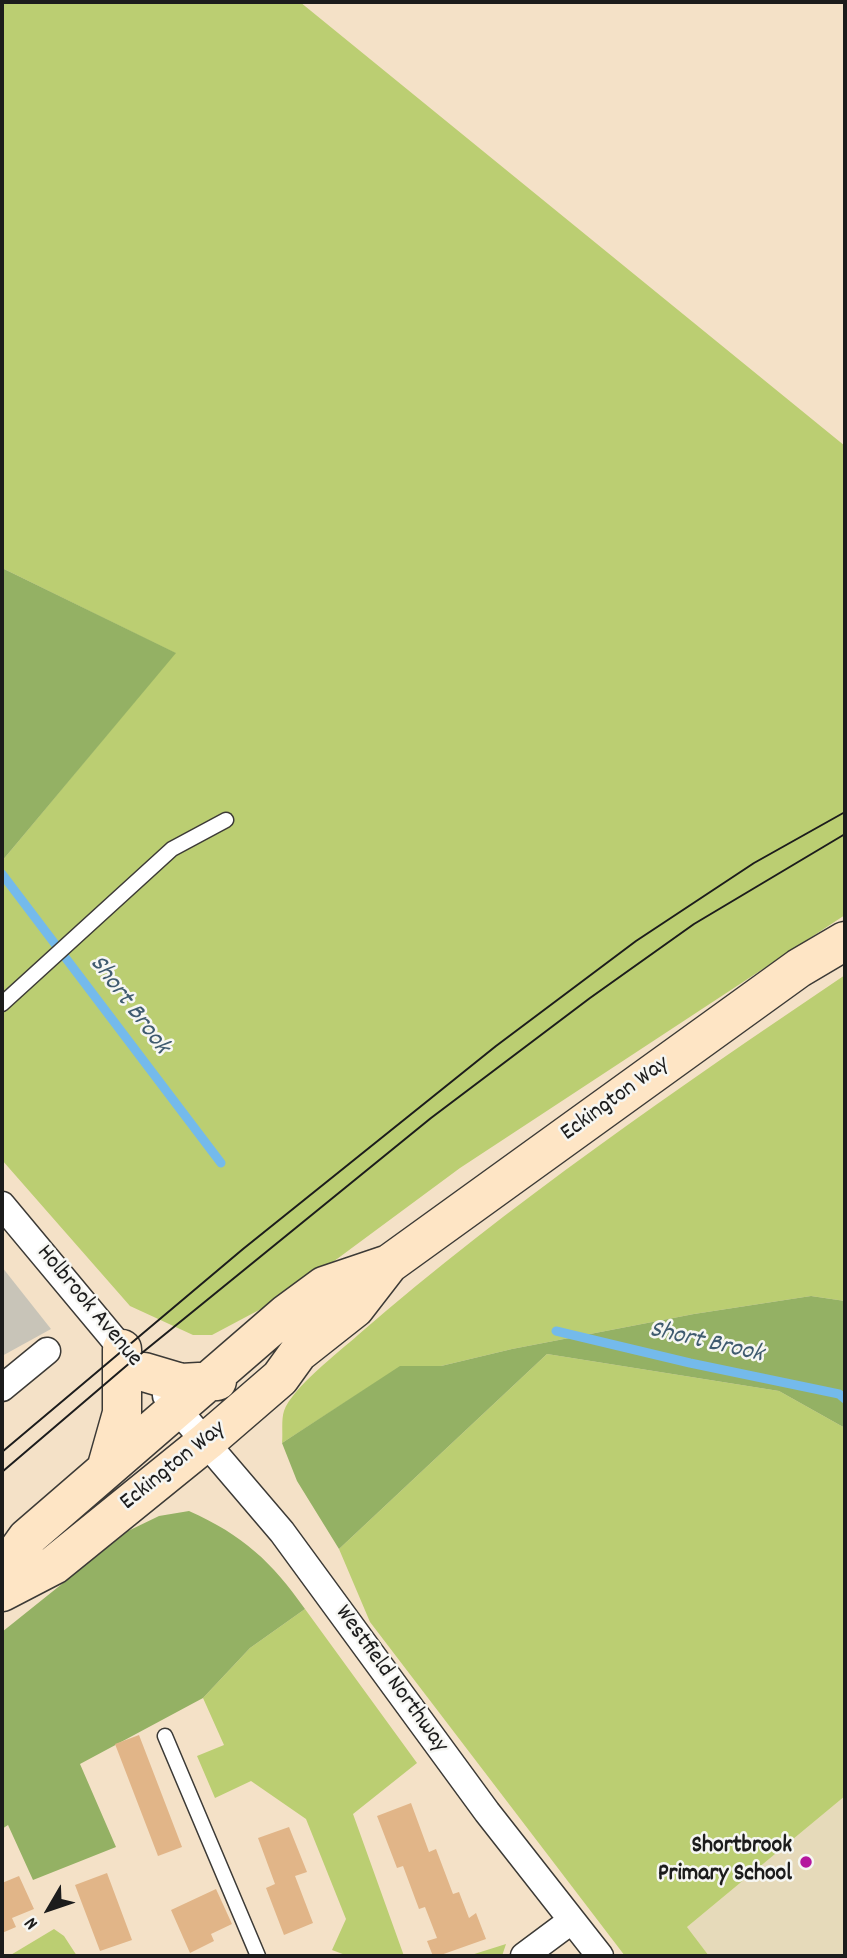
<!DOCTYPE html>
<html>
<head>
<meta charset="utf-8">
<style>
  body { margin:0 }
  #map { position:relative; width:847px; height:1958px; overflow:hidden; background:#f4e1c7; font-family:Dekko,sans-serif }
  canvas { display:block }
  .frame { position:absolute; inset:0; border:4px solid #1c1c1c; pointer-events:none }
  .north { position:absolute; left:14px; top:1874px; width:70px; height:70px; -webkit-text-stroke:5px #f6f6f2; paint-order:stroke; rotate:231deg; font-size:19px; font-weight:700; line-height:28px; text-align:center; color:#1c1c1c }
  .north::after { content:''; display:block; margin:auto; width:24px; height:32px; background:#1c1c1c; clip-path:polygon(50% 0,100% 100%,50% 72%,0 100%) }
</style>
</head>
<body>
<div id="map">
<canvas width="847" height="1958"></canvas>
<div class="frame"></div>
<div class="north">N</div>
</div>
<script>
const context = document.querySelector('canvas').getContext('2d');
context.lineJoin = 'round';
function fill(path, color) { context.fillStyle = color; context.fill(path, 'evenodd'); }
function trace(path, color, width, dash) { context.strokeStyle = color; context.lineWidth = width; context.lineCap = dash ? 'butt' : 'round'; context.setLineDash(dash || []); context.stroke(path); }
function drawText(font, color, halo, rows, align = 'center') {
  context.font = font + ' Dekko,sans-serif'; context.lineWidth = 5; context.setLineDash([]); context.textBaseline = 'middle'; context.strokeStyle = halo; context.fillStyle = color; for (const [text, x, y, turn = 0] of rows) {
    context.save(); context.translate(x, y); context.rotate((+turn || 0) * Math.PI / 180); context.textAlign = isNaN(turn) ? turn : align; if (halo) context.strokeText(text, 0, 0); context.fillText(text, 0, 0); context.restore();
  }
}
fill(new Path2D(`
  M845,1796V1956H709L687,1927Z`), '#e6daba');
fill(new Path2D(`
  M2,1267L51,1329L2,1356Z`), '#c8c4b8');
fill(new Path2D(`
  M2,2H300L845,446V915L460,1168L291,1293L212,1335H193L130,1306L2,1160V861L175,653L2,568Z
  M845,975V1301L811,1296L694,1314L512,1349L441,1366L400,1367L282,1443C283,1433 281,1420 284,1411C292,1388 339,1352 358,1335C510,1203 678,1088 845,975Z
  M547,1354L779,1391L845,1428V1796L687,1927L709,1956H625L370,1622L339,1549Z
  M305,1609L417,1763L353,1814L404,1956H348L332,1950L346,1919L306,1819L251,1781L215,1798L197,1756L224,1745L203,1698L250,1648Z
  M54,1929L64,1936L77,1956H9Z
  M506,1944L502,1956H468Z`), '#bbce72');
fill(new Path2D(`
  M2,568L176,653L2,861Z
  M811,1296L845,1301V1428L779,1391L547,1354L339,1549L297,1481L282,1443L400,1366H441L512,1349L694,1314Z
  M189,1511C243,1535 272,1562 305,1609L250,1648L203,1698L80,1764L116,1847L33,1880L8,1825L2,1829V1632L128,1531L159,1516Z`), '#94b164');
trace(new Path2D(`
  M2,874L221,1163
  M556,1331L690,1363L839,1394L845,1399`), '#74baeb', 9);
fill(new Path2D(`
  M139,1735L182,1847L158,1856L115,1744Z
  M411,1803L429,1852L436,1849L453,1894L459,1892L469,1918L476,1913L486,1939L438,1956H433L427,1941L437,1938L425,1907L419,1909L403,1866L397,1868L377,1816Z
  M289,1827L307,1872L295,1876L313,1923L284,1935L266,1888L275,1884L258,1838Z
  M107,1873L132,1940L100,1951L75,1885Z
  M19,1876L34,1909L12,1918L16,1927L2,1933V1883Z
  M216,1889L232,1924L211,1934L214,1941L190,1953L171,1910Z`), '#e1b588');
const service = new Path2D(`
  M2,1004L172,849L226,820
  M165,1736L258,1956`);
const minor = new Path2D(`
  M2,1205L132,1361
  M2,1388L47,1351
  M166,1396L282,1532L487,1812L600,1956
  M524,1956L571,1921`);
const secondary = new Path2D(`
  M144,1372L181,1383L217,1381
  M107,1466L122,1413V1349
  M2,1573L27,1538L286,1314L324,1286L389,1264
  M2,1592L54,1565L207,1441L280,1378L298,1353L355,1308L389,1264L799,968L845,941`);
trace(service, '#3c3a36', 17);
trace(minor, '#3c3a36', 29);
trace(secondary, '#3c3a36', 41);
trace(service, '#fff', 14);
trace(minor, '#fff', 26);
trace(secondary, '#fee5c5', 38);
trace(new Path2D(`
  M2,1452L243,1249L496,1046L636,941L754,863L845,812
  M2,1472L132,1361L431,1118L590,998L694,924L845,834`), '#1c1c1c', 2);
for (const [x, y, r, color] of [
  [806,1862,7,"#b5179e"]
]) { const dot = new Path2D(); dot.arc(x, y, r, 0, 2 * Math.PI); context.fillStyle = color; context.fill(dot); trace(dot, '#f6f6f2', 2.5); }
drawText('24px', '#1c1c1c', '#f6f6f2', [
  ["Eckington Way",616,1100,-36],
  ["Holbrook Avenue",88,1307,50],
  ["Eckington Way",174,1467,-39],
  ["Westfield Northway",390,1680,54]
]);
drawText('bold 24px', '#1c1c1c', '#f6f6f2', [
  ["Shortbrook",792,1848],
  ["Primary School",792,1876]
], 'right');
drawText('italic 26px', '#3f5b6f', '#f6f6f2', [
  ["Short Brook",128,1006,53],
  ["Short Brook",706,1344,13]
]);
</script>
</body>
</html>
